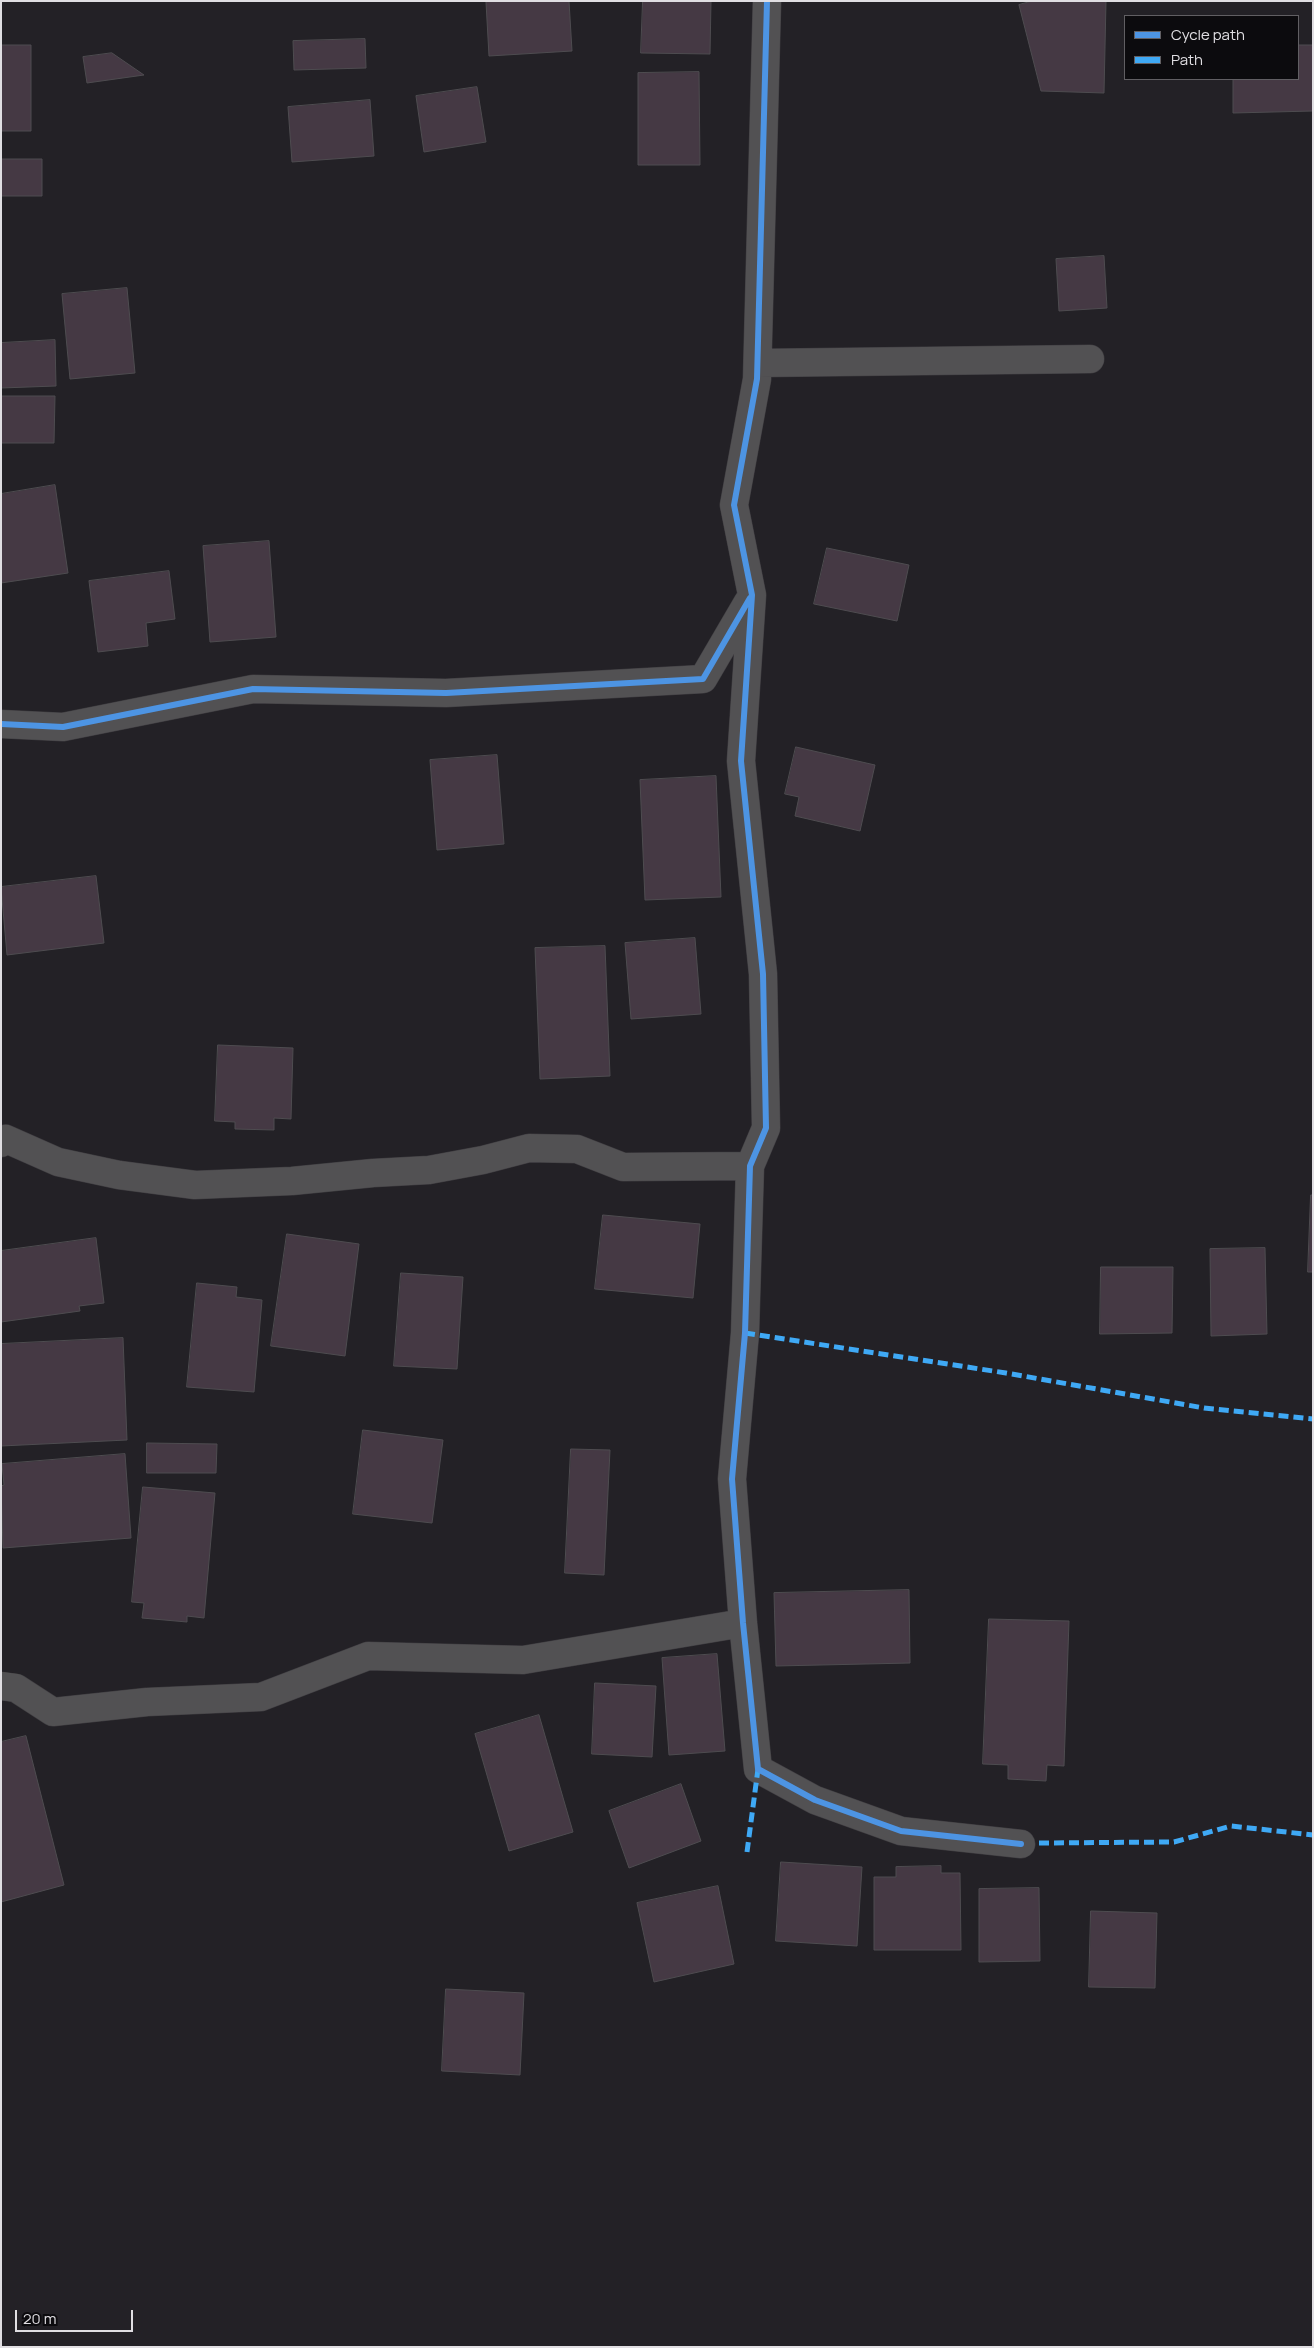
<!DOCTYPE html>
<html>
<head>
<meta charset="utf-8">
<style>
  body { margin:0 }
  #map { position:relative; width:1314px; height:2348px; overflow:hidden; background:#232126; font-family:Manrope,sans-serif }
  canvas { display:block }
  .frame { position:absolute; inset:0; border:2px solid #e0dee2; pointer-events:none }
  .legend { position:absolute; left:1124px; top:15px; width:175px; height:65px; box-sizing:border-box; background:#0c0b0e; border:1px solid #615f63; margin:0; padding:6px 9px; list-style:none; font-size:15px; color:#e0dee2 }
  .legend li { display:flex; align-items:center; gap:10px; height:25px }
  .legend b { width:25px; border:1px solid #615f63 }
  .scale { position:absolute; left:15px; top:2310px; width:118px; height:22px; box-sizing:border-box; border:2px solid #e0dee2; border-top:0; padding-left:6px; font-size:15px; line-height:18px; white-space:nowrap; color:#e0dee2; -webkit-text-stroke:4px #0c0b0e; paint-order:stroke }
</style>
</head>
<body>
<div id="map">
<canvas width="1314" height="2348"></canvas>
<div class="frame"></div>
<ul class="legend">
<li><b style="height:6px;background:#4d94e3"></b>Cycle path</li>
<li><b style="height:6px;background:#3fa9f5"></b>Path</li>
</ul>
<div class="scale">20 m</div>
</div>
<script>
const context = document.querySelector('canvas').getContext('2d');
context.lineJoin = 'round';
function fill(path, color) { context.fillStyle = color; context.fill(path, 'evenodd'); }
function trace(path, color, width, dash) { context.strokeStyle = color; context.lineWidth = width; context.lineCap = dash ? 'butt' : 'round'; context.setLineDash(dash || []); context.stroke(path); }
const building = new Path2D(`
  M569,1L572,51L489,56L486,2Z
  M643,1H711L710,54L641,53Z
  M1032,1H1106L1104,93L1041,91L1019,5Z
  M365,39L366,68L294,70L293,41Z
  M1,45H31V131H1Z
  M1298,45H1313V111L1233,113V79H1298Z
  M112,53L144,75L87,83L83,57Z
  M699,72L700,165H638V73Z
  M477,87L486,142L424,152L416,96Z
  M370,100L374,156L292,162L288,107Z
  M1,159H42V196H1Z
  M1104,256L1107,308L1059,311L1056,259Z
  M127,288L135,373L70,379L62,294Z
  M55,340L56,386L1,388V343Z
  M1,396H55L54,443H1Z
  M55,485L68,573L1,583V494Z
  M269,541L276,637L210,642L203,546Z
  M827,548L909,565L897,621L814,604Z
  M169,571L175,619L146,623L148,646L98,652L89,581Z
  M796,747L875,765L860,831L795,816L799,797L785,794Z
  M497,755L504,844L437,850L430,760Z
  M716,776L721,897L645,900L640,780Z
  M96,876L104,943L7,955L1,887Z
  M695,938L701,1014L631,1019L625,943Z
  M605,946L610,1076L540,1079L535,948Z
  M218,1045L293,1048L291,1119L274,1118V1130L235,1129V1122L215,1121Z
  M1311,1195H1313V1272H1308Z
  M603,1215L700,1224L693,1298L595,1289Z
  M287,1234L359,1244L345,1356L271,1346Z
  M96,1238L104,1303L79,1306L80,1311L1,1322V1251Z
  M1265,1248L1267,1334L1211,1336L1210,1249Z
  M1101,1267H1173L1172,1333L1100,1334Z
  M401,1273L463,1277L457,1369L394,1366Z
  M197,1283L237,1287L236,1297L262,1300L254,1392L187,1387Z
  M123,1338L127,1440L1,1446V1344Z
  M363,1430L443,1440L432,1523L353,1514Z
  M147,1443L217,1444L216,1473H147Z
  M571,1449L610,1450L604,1575L565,1573Z
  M125,1454L131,1538L3,1548L1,1486L4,1485L2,1464Z
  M143,1487L215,1493L204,1618L187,1616V1622L142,1618L144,1603L132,1602Z
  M909,1590L910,1663L776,1666L774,1593Z
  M989,1619L1069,1621L1064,1766L1047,1765L1046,1781L1008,1779V1765L983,1764Z
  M717,1654L725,1751L669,1755L662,1658Z
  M595,1683L656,1686L652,1757L592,1754Z
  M539,1715L573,1832L509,1851L475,1734Z
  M26,1736L64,1885L1,1902V1742Z
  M681,1784L701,1841L629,1868L609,1811Z
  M781,1862L862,1867L857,1946L776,1941Z
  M941,1866V1873H960L961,1950H874V1877H896V1867Z
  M718,1886L734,1964L654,1982L637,1903Z
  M1039,1888L1040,1961L979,1962V1889Z
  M1091,1911L1157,1913L1155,1988L1089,1987Z
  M446,1989L524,1993L520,2075L442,2071Z`);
fill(building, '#453944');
trace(building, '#4e4c50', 1);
const street = new Path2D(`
  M767,1L757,379L734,505L752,595L741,761L763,974L766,1128L750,1166L745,1333L732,1479L743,1623L758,1769L815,1800L901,1831L1021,1844
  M758,363L1090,359
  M1,724L63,727L253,689L446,693L703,679L748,602
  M1,1143L6,1139L58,1162L119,1175L195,1185L292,1181L373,1173L429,1170L483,1160L529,1148L577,1149L623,1167L750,1166
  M1,1686L16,1688L53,1712L147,1702L261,1697L368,1656L523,1660L743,1623`);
trace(street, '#3f3d41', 29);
trace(street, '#525153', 28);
trace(new Path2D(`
  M745,1333L1006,1373L1204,1408L1313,1419
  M1039,1843L1174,1842L1231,1826L1313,1835
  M747,1852L758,1769`), '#3fa9f5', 5, [10, 5]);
trace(new Path2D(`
  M767,1L757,379L734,505L752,595L741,761L763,974L766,1128L750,1166L745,1333L732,1479L743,1623L758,1769L815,1800L901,1831L1021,1844
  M1,724L63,727L253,689L446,693L703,679L750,598`), '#4d94e3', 6);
</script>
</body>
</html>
